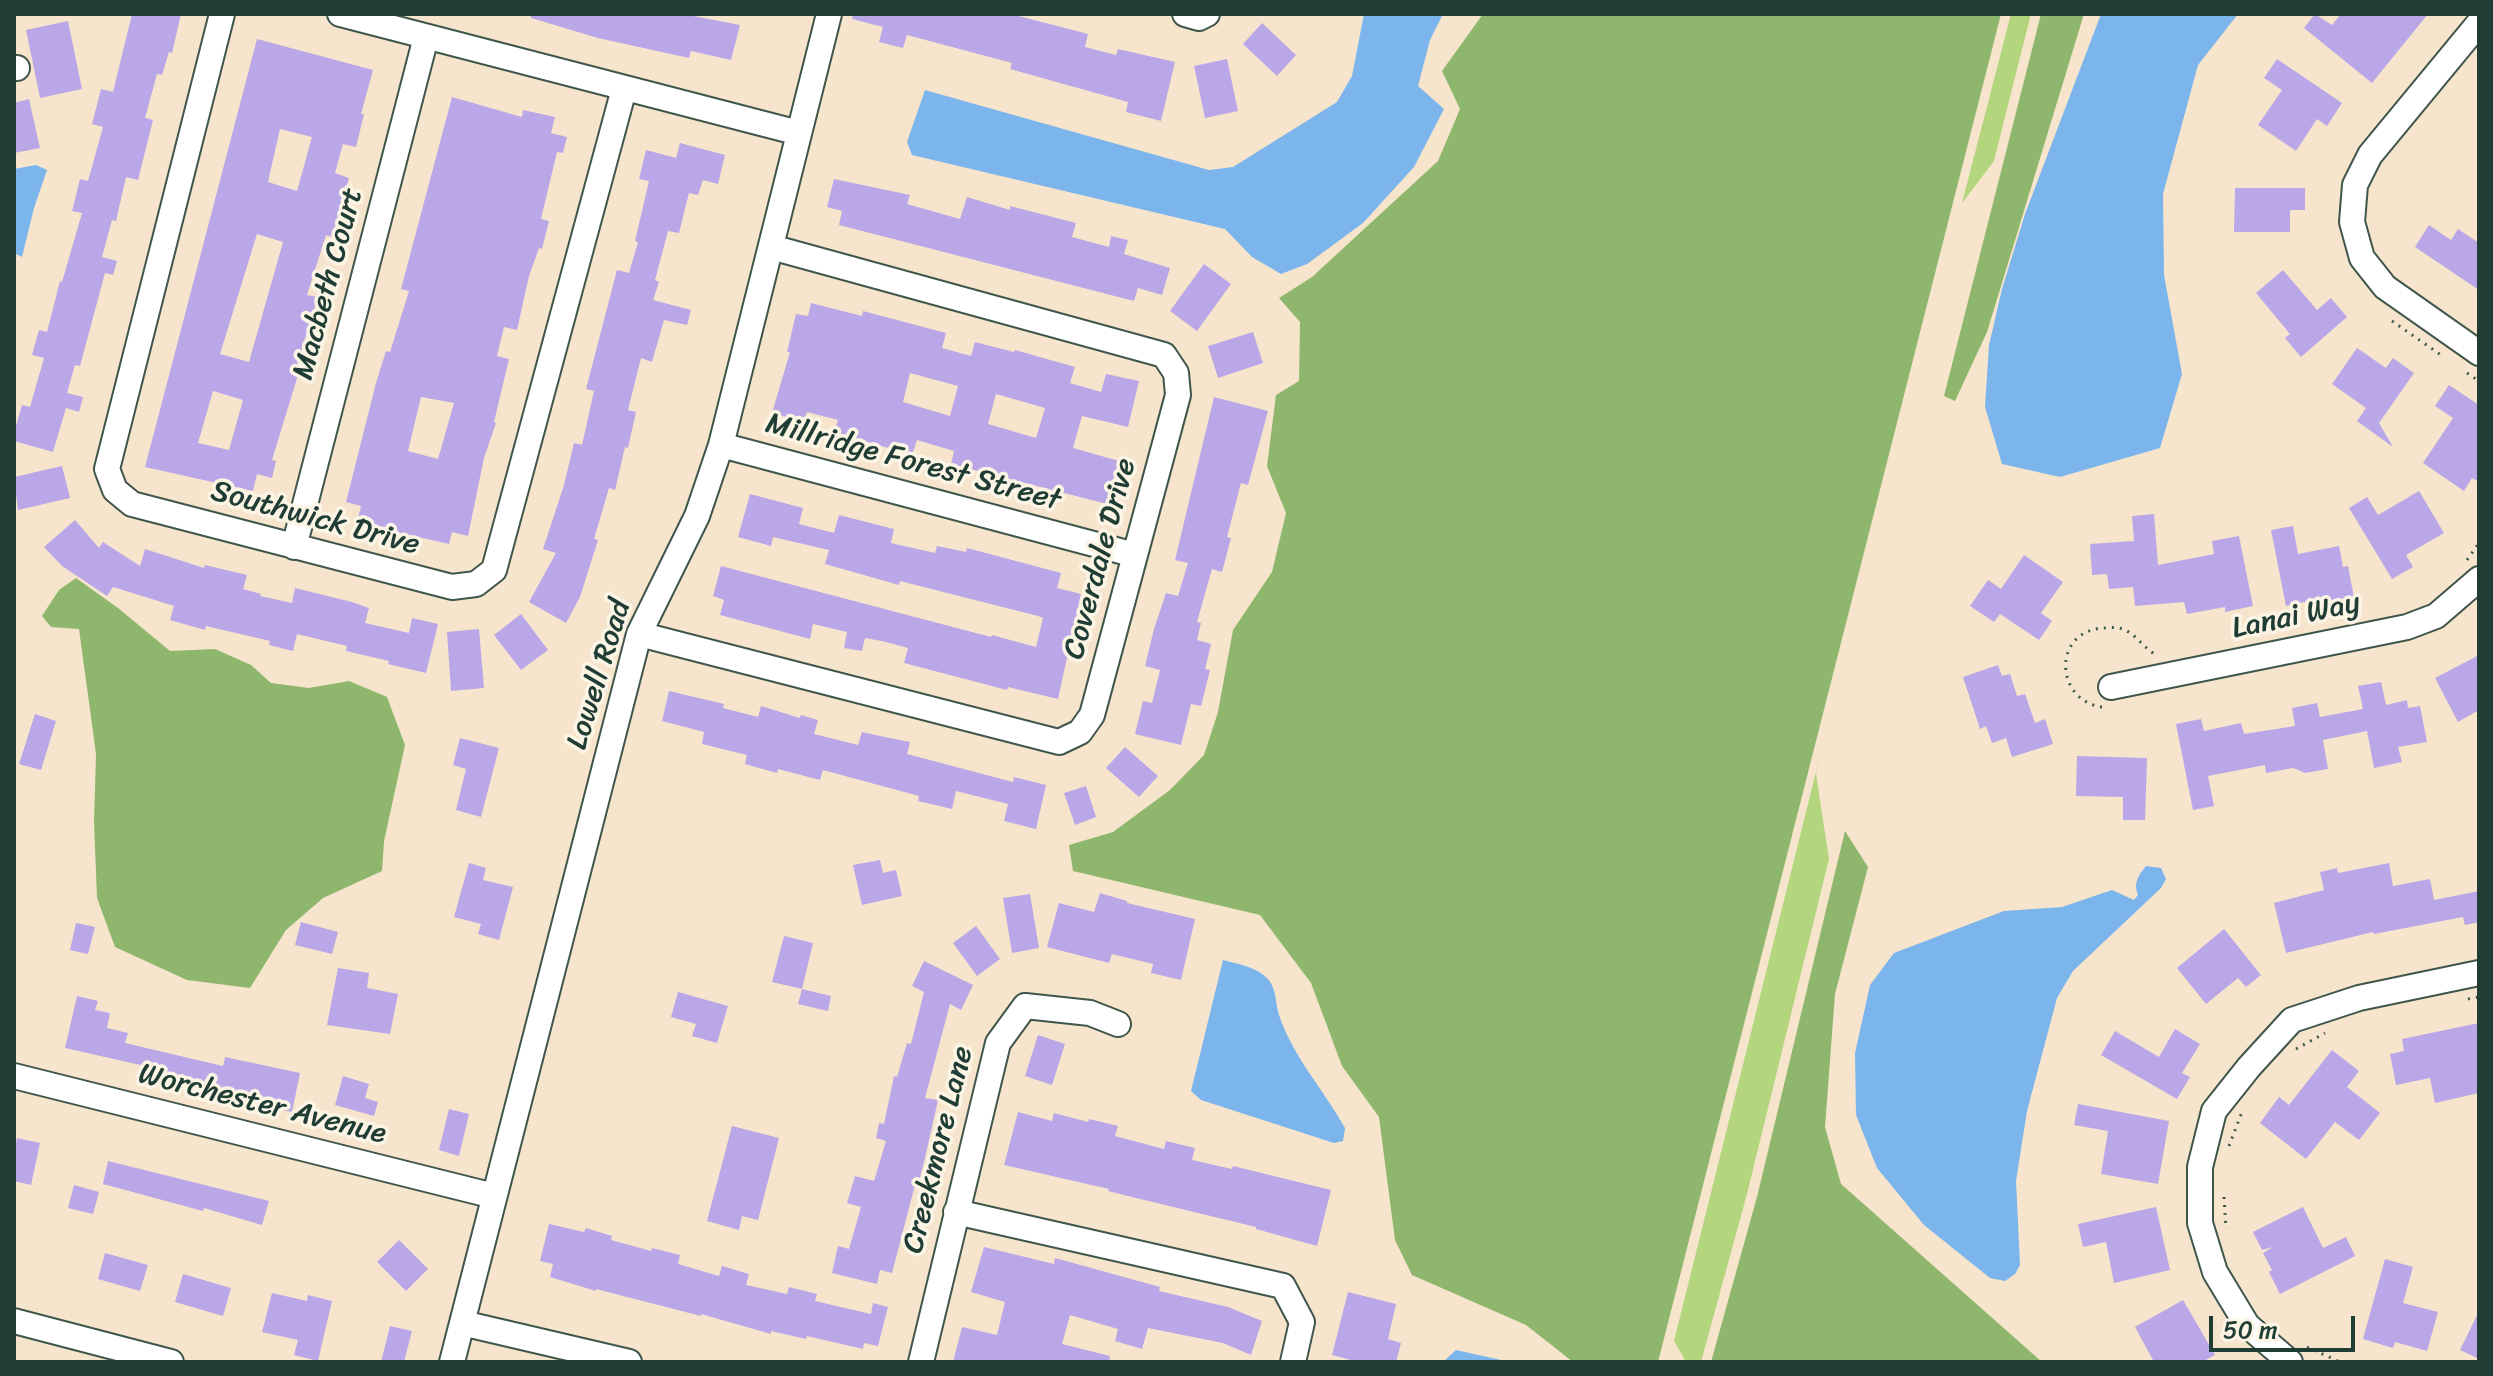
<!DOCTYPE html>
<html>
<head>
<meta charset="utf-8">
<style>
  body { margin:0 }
  #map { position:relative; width:2493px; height:1376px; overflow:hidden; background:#f6e5cc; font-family:Sriracha,sans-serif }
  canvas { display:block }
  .frame { position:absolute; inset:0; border:16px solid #1f3d34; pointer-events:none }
  .scale { position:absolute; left:2209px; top:1316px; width:146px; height:36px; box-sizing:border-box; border:4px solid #1f3d34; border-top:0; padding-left:10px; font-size:24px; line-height:28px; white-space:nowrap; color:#1f3d34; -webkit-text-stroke:6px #fcf5e5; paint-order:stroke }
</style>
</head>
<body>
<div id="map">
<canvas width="2493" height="1376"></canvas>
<div class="frame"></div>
<div class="scale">50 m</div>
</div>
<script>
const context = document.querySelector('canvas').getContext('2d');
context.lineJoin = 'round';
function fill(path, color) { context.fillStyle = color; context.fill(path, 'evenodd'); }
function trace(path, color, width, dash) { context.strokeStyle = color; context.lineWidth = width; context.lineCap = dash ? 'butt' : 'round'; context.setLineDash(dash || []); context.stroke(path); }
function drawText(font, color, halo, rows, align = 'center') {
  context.font = font + ' Sriracha,sans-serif'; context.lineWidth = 7; context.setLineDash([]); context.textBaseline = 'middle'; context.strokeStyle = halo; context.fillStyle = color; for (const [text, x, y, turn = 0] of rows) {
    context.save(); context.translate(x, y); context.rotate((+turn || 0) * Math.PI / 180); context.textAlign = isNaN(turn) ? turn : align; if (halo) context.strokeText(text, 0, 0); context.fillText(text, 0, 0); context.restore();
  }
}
fill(new Path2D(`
  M2011,14H2031L1994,161L1962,203Z
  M1821,752L1816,774L1829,859L1747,1194L1701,1362H1686L1674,1341Z`), '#b3d57d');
fill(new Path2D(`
  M1483,14H2001L1658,1362H1573L1526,1325L1412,1275L1395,1240L1379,1117L1342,1066L1311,983L1260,915L1073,871L1069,845L1113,832L1170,790L1204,755L1218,712L1233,630L1272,572L1286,513L1267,466L1276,395L1299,381L1300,322L1279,298L1312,277L1438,161L1460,109L1442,71Z
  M2041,14H2084L1987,332L1955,401L1944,396Z
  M76,578L118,608L170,651L215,649L251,665L271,683L309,688L349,681L387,697L405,745L384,841L382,871L323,898L286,930L250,988L187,980L115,947L97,898L94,822L96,754L79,629L51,627L42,616L59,590Z
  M1845,831L1868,867L1835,994L1825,1127L1841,1184L2042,1362H1711L1757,1197Z`), '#8eb66c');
fill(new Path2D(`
  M1364,14H1443L1430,40L1418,86L1444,109L1414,167L1363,223L1307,264L1281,274L1252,257L1225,229L912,155L907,142L925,90L1209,170L1233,167L1337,102L1352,76Z
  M2101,14H2238L2198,65L2163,194L2164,275L2182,374L2160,448L2060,477L2002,464L1985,407L1989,345L2002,289L2025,214Z
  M36,165L47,170L34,208L22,257L14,253V169Z
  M2146,866L2161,868L2166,879L2161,888L2073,971L2057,998L2027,1111L2016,1181L2020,1265L2015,1274L2005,1281L1990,1278L1924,1225L1877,1168L1856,1115L1855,1053L1870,985L1894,953L2004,911L2062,907L2112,890L2134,900L2138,895C2133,883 2138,876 2146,866Z
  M1223,960C1238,964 1257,967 1268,979C1277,990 1275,1002 1279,1015C1293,1057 1324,1090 1345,1128L1343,1141L1334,1143L1201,1100L1191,1091Z
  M1456,1350L1510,1362H1443Z`), '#7bb5ec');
fill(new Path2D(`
  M132,14H181L172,53L169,52L162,75L157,74L145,118L153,120L138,180L126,177L116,221L112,220L102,257L117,261L113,275L105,273L80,366L75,365L67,393L83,397L79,412L66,408L53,452L14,441V433L22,405L30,407L44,358L32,355L39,330L47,332L60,281L62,282L82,213L72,211L80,179L88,181L103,127L92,124L101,89L113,92Z
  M531,14H683L740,25L731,60L691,51L689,58L598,38L531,18Z
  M853,14H1011L1088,34L1085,47L1116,55L1118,49L1175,62L1161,121L1126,112L1128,102L1010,69L1012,63L907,35L903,48L879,42L883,27L852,19Z
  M2315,14L2332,25L2341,14H2428L2372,83L2304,28Z
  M68,21L82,89L40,98L26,30Z
  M1262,23L1296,55L1277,76L1243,44Z
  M257,39L373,70L361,114H364L356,147L343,144L335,173L349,178L332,237L326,235L307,295L318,297L294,374L298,375L272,460L276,461L272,478L257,474L253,491L145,467ZM280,129L312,137L297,191L268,182ZM257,234L283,242L249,362L220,354ZM213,391L243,400L229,450L198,443Z
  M1227,59L1238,111L1205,118L1194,66Z
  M2277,59L2342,103L2327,126L2317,119L2296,151L2258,125L2282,90L2264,78Z
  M452,97L522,117L523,110L555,117L551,133L567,137L563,153L557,152L541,219L549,221L542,249L539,248L529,276L517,330L504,327L497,356L509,359L494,422L496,423L484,458L468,536L452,532L449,544L357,523L361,506L346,502L376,383L386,351L390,352L409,291L401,289ZM421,397L454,403L438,459L408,451Z
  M29,99L40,148L14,153V103Z
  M680,143L725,155L718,184L703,180L698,195L689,193L679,233L668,231L655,280L659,282L653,300L691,310L687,325L664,320L652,362L641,358L628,410L636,412L628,448L625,447L615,490L609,488L594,539L598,540L580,597L566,623L529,602L556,553L543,549L564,485L574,443L582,445L594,391L586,389L617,270L629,273L638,242L635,241L649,181L639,179L646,150L676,158Z
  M834,179L910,195L907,204L960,219L967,197L1010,210V206L1076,223L1072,237L1109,247L1111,236L1128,240L1124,254L1170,268L1162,295L1138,288L1134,301L839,225L842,211L827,207Z
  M2235,188H2305V210H2290V232H2234Z
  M2429,225L2451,240L2458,229L2479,243V290L2415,247Z
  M1204,264L1231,284L1197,331L1170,311Z
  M2283,270L2317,310L2331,298L2347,317L2301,357L2285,338L2290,334L2256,293Z
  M811,303L862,316L863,311L946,333L942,348L971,356L975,342L1014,352L1015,350L1075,367L1070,383L1101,392L1106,374L1139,381L1128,427L1082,416L1073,448L1119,461L1107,504L951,464L954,451L917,440L912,455L834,432L838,420L807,412L804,422L772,413L790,352H787L796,314L808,316ZM910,373L958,386L950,416L903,402ZM996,394L1045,408L1036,438L988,424Z
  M1253,332L1263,363L1218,378L1208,346Z
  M2357,348L2386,368L2393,358L2414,373L2379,423L2393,447L2357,421L2366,408L2332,384Z
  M2449,385L2479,405V482L2472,478L2464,491L2423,463L2453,418L2435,406Z
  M1214,397L1268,411L1248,485L1241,483L1227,537L1231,538L1222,572L1212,569L1197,622L1201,623L1197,640L1211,644L1205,669L1210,670L1201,706L1191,704L1181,745L1135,734L1143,701L1152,703L1160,670L1145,666L1154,629L1166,593L1178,596L1188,563L1175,560Z
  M62,466L70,498L18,510L14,477Z
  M2419,491L2444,533L2406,555L2413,567L2392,579L2349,508L2367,497L2378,515Z
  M750,494L803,508L799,524L834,533L839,515L894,529L891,543L935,553L937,546L966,552L967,548L1061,573L1057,588L1081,594L1058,699L1008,687L1007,690L904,663L908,648L882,641L865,638L862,651L844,648L847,632L813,624L810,639L720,615L724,600L713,596L721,566L991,637L992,635L1036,647L1043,618L1038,616L900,581L899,585L825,564L829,550L773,537L771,546L738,537Z
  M2154,514L2158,565L2214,554L2212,541L2239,536L2253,606L2225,612V607L2187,614L2184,602L2135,606L2133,587L2109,589L2107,574L2092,575L2090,544L2134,541L2132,516Z
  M75,520L99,548L103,542L140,566L145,549L204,568L205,565L247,575L243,589L261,594L260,596L292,603L295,588L352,602L369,608L365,623L409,633L412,618L438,624L426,673L388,664L389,661L346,651L347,646L297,634L293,651L269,645L270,641L206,626L205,630L170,620L174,606L113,587L107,596L62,566L44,547Z
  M2293,526L2298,554L2339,546L2343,567L2348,566L2356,608L2322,616L2318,599L2286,606L2271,530Z
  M2024,555L2063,582L2041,613L2052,621L2039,640L2000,614L1994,622L1970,606L1988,580L2001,589Z
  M521,614L548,650L521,670L494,635Z
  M479,629L484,688L451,691L447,632Z
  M2479,655V710L2458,722L2435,678Z
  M1998,665L2002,676L2010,674L2017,696L2025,694L2035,723L2045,719L2053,744L2012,757L2006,738L1992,743L1986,726L1980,729L1963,677Z
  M2381,682L2386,705L2407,700L2408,708L2420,706L2427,742L2398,747L2402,762L2374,768L2367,731L2323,740L2328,769L2305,773L2293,768L2266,773L2265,765L2208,776L2214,806L2193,810L2176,724L2201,719L2204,731L2241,723L2244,734L2295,726L2292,708L2317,703L2320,717L2363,709L2358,686Z
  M669,691L724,704L723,708L758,717L761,706L800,718L801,715L818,720L814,734L858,745L862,732L885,737L910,742L907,754L1013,782L1014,777L1046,785L1036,829L1004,821L1008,804L956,791L952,809L918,801L919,796L823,770L820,780L778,769L777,773L745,764L747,755L702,744L704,732L662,721Z
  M35,714L56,721L41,770L19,764Z
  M460,738L499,748L481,817L456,810L466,769L453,765Z
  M1125,747L1158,776L1139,797L1106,768Z
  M2077,756L2147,758L2145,820H2123V797L2076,796Z
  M1086,786L1096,817L1075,825L1064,793Z
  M880,860L883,873L896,870L902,896L862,905L853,865Z
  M469,863L486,868L483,880L513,887L499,940L478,934L481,924L454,917Z
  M2389,863L2393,886L2430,879L2434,900L2479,891V922L2465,925L2463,917L2374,934L2373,932L2286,953L2274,903L2324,890L2320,872L2337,868L2338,873Z
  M1100,893L1127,901V903L1195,919L1181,980L1151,973L1153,964L1112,954L1109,963L1047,947L1059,903L1094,912Z
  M1030,894L1039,948L1012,953L1003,898Z
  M301,922L338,932L332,954L295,945Z
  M76,923L95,927L88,954L70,950Z
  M976,926L1000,959L977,976L953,943Z
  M2224,929L2261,975L2246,987L2238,978L2206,1004L2177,968Z
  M784,936L813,943L802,989L772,982Z
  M924,961L973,985L961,1010L950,1004L925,1098L938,1100L925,1158L918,1185H915L892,1273L880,1270L877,1284L832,1273L838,1246L849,1249L861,1207L847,1203L855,1176L874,1181L886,1141L876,1138L879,1123L884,1124L894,1076L897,1077L907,1043L911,1044L924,992L912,986Z
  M338,968L369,973L367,988L398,994L390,1034L327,1025Z
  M802,989L831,996L828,1011L798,1004Z
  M678,992L728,1006L717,1043L692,1036L696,1024L671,1017Z
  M77,996L98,1001L95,1010L110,1013L107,1028L128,1033L125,1043L223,1066L225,1057L300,1073L292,1112L248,1103L247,1108L215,1100L217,1092L143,1074L145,1066L65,1048Z
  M2479,1023V1093L2435,1103L2430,1078L2396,1085L2390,1054L2404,1051L2402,1039Z
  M2175,1029L2200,1044L2182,1073L2190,1077L2177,1099L2101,1055L2115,1031L2159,1057Z
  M1038,1035L1065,1044L1052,1085L1025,1076Z
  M2332,1050L2359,1071L2347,1087L2380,1113L2359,1140L2335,1122L2306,1159L2260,1123L2279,1097L2289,1105Z
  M343,1076L369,1084L365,1098L378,1102L374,1116L335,1105Z
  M2078,1104L2169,1121L2158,1184L2101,1174L2108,1131L2074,1125Z
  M449,1109L469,1114L459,1156L439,1150Z
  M1018,1112L1052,1121L1054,1113L1088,1122L1089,1119L1118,1126L1115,1136L1164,1149L1166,1141L1195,1148L1192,1160L1232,1169L1233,1166L1331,1190L1317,1246L1256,1229V1227L1136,1198L1108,1191L1109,1189L1004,1165Z
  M732,1126L779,1138L758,1220L742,1216L739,1230L707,1221Z
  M17,1138L40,1143L31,1185L14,1181V1153Z
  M108,1161L269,1201L262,1225L204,1208L203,1211L103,1184Z
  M74,1185L99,1192L93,1214L68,1208Z
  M2156,1207L2170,1270L2114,1283L2106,1242L2083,1247L2078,1224Z
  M2303,1207L2323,1248L2346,1237L2355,1256L2280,1294L2269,1272L2272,1270L2263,1253L2273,1247L2262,1250L2253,1232Z
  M549,1224L584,1232L586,1228L612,1236L611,1240L651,1251L652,1248L680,1255L678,1264L719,1276L722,1266L749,1274L746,1285L787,1294L789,1287L817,1294L815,1301L871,1314L873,1303L888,1307L878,1346L864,1343L863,1349L807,1336L806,1339L771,1331V1334L701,1314V1316L596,1289V1291L550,1277L553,1264L540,1261Z
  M399,1240L428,1269L406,1291L377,1262Z
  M984,1247L1054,1264L1055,1258L1160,1287L1159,1291L1228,1307L1262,1321L1251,1355L1223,1343L1148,1328L1142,1349L1115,1341L1118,1329L1070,1315L1062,1344L1110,1356L1109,1362H953L962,1327L997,1335L1005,1302L971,1292Z
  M105,1253L148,1265L140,1291L98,1279Z
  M2385,1259L2413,1267L2403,1303L2438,1312L2427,1351L2395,1342L2393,1348L2363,1339Z
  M183,1274L231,1288L223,1316L175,1302Z
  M1348,1292L1396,1304L1388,1339L1401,1343L1396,1362H1358L1332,1355Z
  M272,1293L307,1301L308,1295L332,1301L318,1361L294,1355L298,1340L262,1332Z
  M2183,1300L2215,1355L2202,1362H2154L2135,1327Z
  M2479,1311V1359L2460,1350Z
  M390,1326L412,1331L404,1362H381Z`), '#baa7e7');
const minor = new Path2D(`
  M222,14L107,469L115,490L132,504L452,587L476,584L494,570L624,89
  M340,14L799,133
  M1185,14L1199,18L1207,14
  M2479,23L2370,155L2355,185L2352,222L2362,258L2385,287L2479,353
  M14,68H17
  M721,445L1135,555
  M294,547L426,37
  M639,634L1059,742L1080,732L1092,715L1178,395L1176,373L1164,355L771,247
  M2111,687L2407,627L2436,616L2479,579
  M14,1076L494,1196
  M956,1212L1283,1286L1302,1322L1293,1362
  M14,1321L171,1362
  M462,1323L629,1362
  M452,1362L639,634L697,516L721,445L829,14
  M921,1362L998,1043L1025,1006L1090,1013L1118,1024
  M2290,1362L2247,1325L2215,1272L2200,1223V1167L2214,1111L2249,1067L2292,1020L2359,998L2479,973`);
trace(minor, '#3f564b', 28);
trace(new Path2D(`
  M2392,321L2441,355
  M2467,373L2479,381
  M2467,560L2479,543
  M2102,707C2056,701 2051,633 2102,628C2110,628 2119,626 2127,631C2138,637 2145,649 2156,655
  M2468,999L2479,997
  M2296,1049L2325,1033
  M2229,1146L2242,1112
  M2224,1197L2226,1229
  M2307,1347L2340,1362`), '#3f564b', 3, [2, 6]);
trace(minor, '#fff', 24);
drawText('30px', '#1f3d34', '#fcf5e5', [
  ["Macbeth Court",329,284,-75],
  ["Millridge Forest Street",913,463,15],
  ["Southwick Drive",315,519,15],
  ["Coverdale Drive",1101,559,-75],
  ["Lanai Way",2296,617,-12],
  ["Lowell Road",600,675,-73],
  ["Worchester Avenue",262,1105,14],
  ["Creekmore Lane",939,1150,-76]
]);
</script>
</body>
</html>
